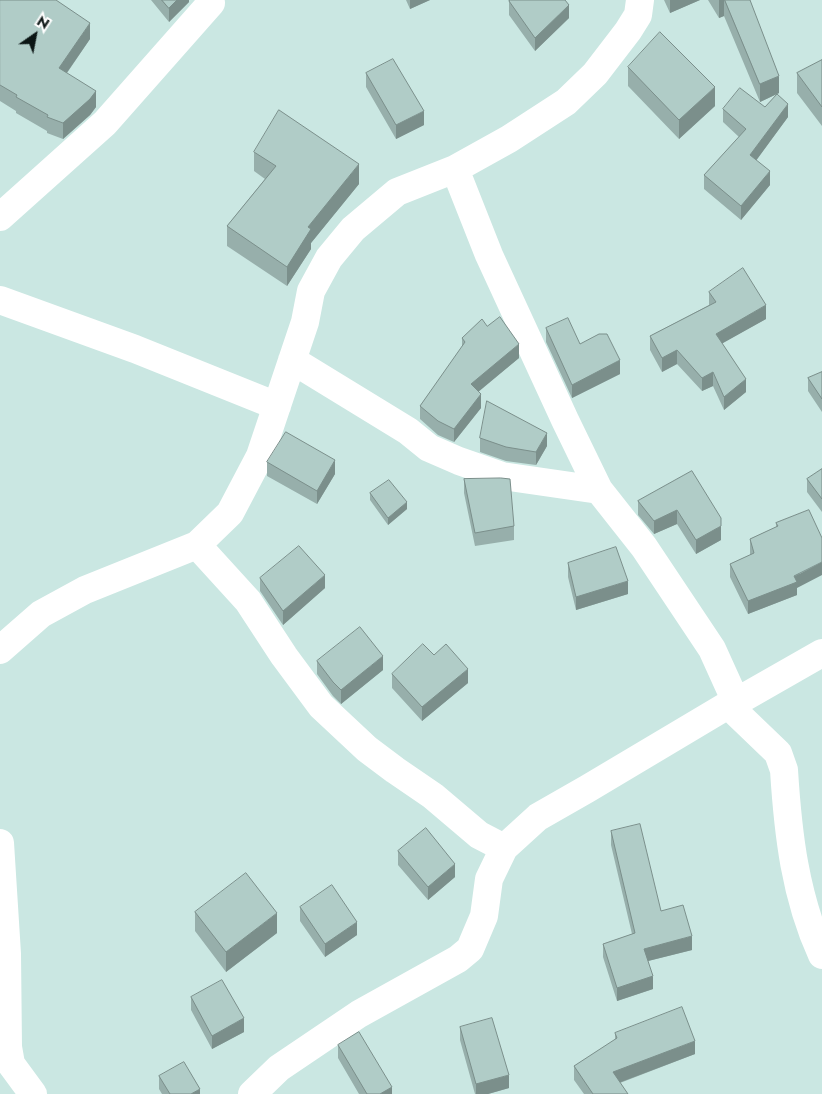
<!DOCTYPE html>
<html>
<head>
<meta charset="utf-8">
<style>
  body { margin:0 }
  #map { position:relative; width:822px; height:1094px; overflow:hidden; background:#cae7e2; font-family:Jost,sans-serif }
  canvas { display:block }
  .north { position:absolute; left:10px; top:10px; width:50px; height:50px; -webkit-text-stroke:4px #fff; paint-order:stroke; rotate:33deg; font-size:14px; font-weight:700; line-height:20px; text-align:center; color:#0c1615 }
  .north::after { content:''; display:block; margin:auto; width:18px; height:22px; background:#0c1615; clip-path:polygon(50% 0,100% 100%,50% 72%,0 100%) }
</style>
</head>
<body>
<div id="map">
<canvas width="822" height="1094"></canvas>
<div class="north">N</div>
</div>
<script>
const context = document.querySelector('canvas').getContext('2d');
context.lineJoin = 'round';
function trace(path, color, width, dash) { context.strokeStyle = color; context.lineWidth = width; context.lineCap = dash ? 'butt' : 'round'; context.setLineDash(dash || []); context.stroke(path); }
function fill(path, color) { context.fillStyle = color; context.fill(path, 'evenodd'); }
trace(new Path2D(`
  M455,169L489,255L565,420L599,490L644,547L712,649L736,702
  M0,217L105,123L211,3
  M0,300L135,349L277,406
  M292,360L408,431L429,448L459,461L502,476L599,490
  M197,545L248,601L284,656L321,706L367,749L395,770L433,796L479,835L504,848
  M0,650L41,614L85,590L197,545L230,513L260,456L305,322L311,291L329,258L353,229L397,192L455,169L509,139L566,102L595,74L628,31L638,15L640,0
  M728,705L778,753L784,770C788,834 795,896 822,955
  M0,843L7,954L8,1047L11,1064L33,1094
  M252,1094L279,1068L359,1014L458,959L470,949L484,916L489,879L504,848L538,817L587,789L728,705L736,702L822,653`), '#fff', 28);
fill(new Path2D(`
  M0,0L90,39L67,73L96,107L90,115L63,139L47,133V131L16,113V111L0,101Z
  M151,0H189V2L169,22Z
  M406,0H430L410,9Z
  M664,0H700L670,13Z
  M708,0H750L779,93L777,94L788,117L756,160L770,185L741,220L704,189V175L739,137L723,122V109L765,107L777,94L760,102L724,16L719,18Z
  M509,1L569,18L535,51L509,15Z
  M822,60V126L797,93V73Z
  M628,67L715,106L679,139L628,86Z
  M366,73L424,125L396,139L366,87Z
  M254,152L359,184L311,243V249L287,286L227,246V226L265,179L254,171Z
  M709,292L766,319L722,343L746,392L724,410L713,386L702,391L677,364L662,372L650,350V336L709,305Z
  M487,326L519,358L478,391L481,408L454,442L438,435L420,419V406L462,348V338Z
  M546,328L580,344L620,374L572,398L546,342Z
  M822,372V412L808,391V378Z
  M480,438L547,446L536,465L506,461L480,452Z
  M267,462L335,474L317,504L267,476Z
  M822,469V512L807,492V479Z
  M692,471L721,540L696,554L677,524L654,534L638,515V501Z
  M464,479L514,526V540L475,546L464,493Z
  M370,493L407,509L388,525L370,500Z
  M809,510L797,588V595L748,614L730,577V564L750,555V539L776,527V523Z
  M568,563L628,594L576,610L568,577Z
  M260,578L325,588L283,625L260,591Z
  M434,655L468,683L422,721L392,688V674Z
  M317,661L383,670L341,704L333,696L317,674Z
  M611,831L661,911L692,950L648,961L653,989L617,1001L603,957V944L632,934L611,845Z
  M398,851L455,877L428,900L398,865Z
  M300,907L357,935L325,957L300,921Z
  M195,912L277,933L226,972L195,931Z
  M191,997L244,1032L212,1049L191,1010Z
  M460,1027L509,1088L488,1094H475L460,1040Z
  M615,1033L695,1054L620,1083L628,1094H584L574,1080V1066L615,1040Z
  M338,1045L392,1094H359L338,1058Z
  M159,1076L200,1094H162L159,1089Z`), '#97afab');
fill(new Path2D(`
  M177,0H189V2L169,22V8Z
  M410,0H430L410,9Z
  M670,0H700L670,13Z
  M719,0H724V16L719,18Z
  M569,5V18L535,51V38Z
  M90,23V39L59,84V68Z
  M779,76V93L760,102V84Z
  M715,87V106L679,139V120Z
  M96,91V107L90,115L63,139V123Z
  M788,104V117L750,169V155Z
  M424,111V125L396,139V125Z
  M359,164V184L311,243V249L287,286V267L308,227Z
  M770,171V185L741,220V206Z
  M766,305V319L716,347V334Z
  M519,344V358L471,398V384Z
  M677,350V364L662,372V358Z
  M620,360V374L572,398V385Z
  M713,372V386L702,391V378Z
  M746,379V392L724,410V397Z
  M481,394V408L454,442V429Z
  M547,433V446L536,465V452Z
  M335,460V474L317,504V491Z
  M407,502V509L388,525V518Z
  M677,510V524L654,534V521Z
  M721,526V540L696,554V540Z
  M822,562V575L797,588V595L748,614V601Z
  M325,575V588L283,625V611Z
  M628,581V594L576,610V597Z
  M383,656V670L341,704V690Z
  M468,669V683L422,721V707Z
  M455,864V877L428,900V887Z
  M277,913V933L226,972V952Z
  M357,922V935L325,957V944Z
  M692,936V950L644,962V949Z
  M653,976V989L617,1001V988Z
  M244,1018V1032L212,1049V1036Z
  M695,1041V1054L613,1085V1072Z
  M509,1075V1088L488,1094H476V1084Z
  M392,1087V1094H380Z
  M200,1089V1094H191Z`), '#7b8f8b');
const building = new Path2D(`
  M0,0H56L90,23L59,68L96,91L90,99L63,123L47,117L48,115L16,97L17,95L0,85Z
  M162,0H177L169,8Z
  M511,0H565L569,5L535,38L509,1Z
  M725,0H750L779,76L760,84Z
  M660,32L715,87L679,120L628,67Z
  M393,59L424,111L396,125L366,73Z
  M822,60V107L797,73Z
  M740,88L765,107L777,94L788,104L750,155L770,171L741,206L704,175L746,129L723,109Z
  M279,110L359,164L308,227L311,229L287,267L227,226L276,166L254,152Z
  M743,268L766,305L716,334L746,379L724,397L713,372L702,378L677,350L662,358L650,336L716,302L709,292Z
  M500,317L519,344L471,384L481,394L454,429L438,421L420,406L465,342L462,338L482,319L487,326Z
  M568,318L580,344L599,334H607L620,360L572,385L546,328Z
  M822,372V399L808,378Z
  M487,401L547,433L536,452L506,447L480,438Z
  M286,432L335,460L317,491L267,462Z
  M822,469V499L807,479Z
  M692,471L721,518V526L696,540L677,510L654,521L638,501Z
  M501,478L510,479L514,526L475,533L464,479Z
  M389,480L407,502L388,518L370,493Z
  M809,510L822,538V562L794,576L797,582L748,601L730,564L754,553L750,539L778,526L776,523Z
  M299,546L325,575L283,611L260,578Z
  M616,547L628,581L576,597L568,563Z
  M360,627L383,656L341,690L333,682L317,661Z
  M423,644L434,655L446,644L468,669L422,707L392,674Z
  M640,824L661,911L683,905L692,936L644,949L653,976L617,988L603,944L635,933L611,831Z
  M426,828L455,864L428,887L398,851Z
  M246,873L277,913L226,952L195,912Z
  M332,885L357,922L325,944L300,907Z
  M222,980L244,1018L212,1036L191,997Z
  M682,1007L695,1041L613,1072L628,1094H593L574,1066L617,1038L615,1033Z
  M492,1018L509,1075L476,1084L460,1027Z
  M359,1032L392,1087L380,1094H367L338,1045Z
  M184,1062L200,1089L191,1094H170L159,1076Z`);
fill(building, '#b0ccc7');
trace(building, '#7b8f8b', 1);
</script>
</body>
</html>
